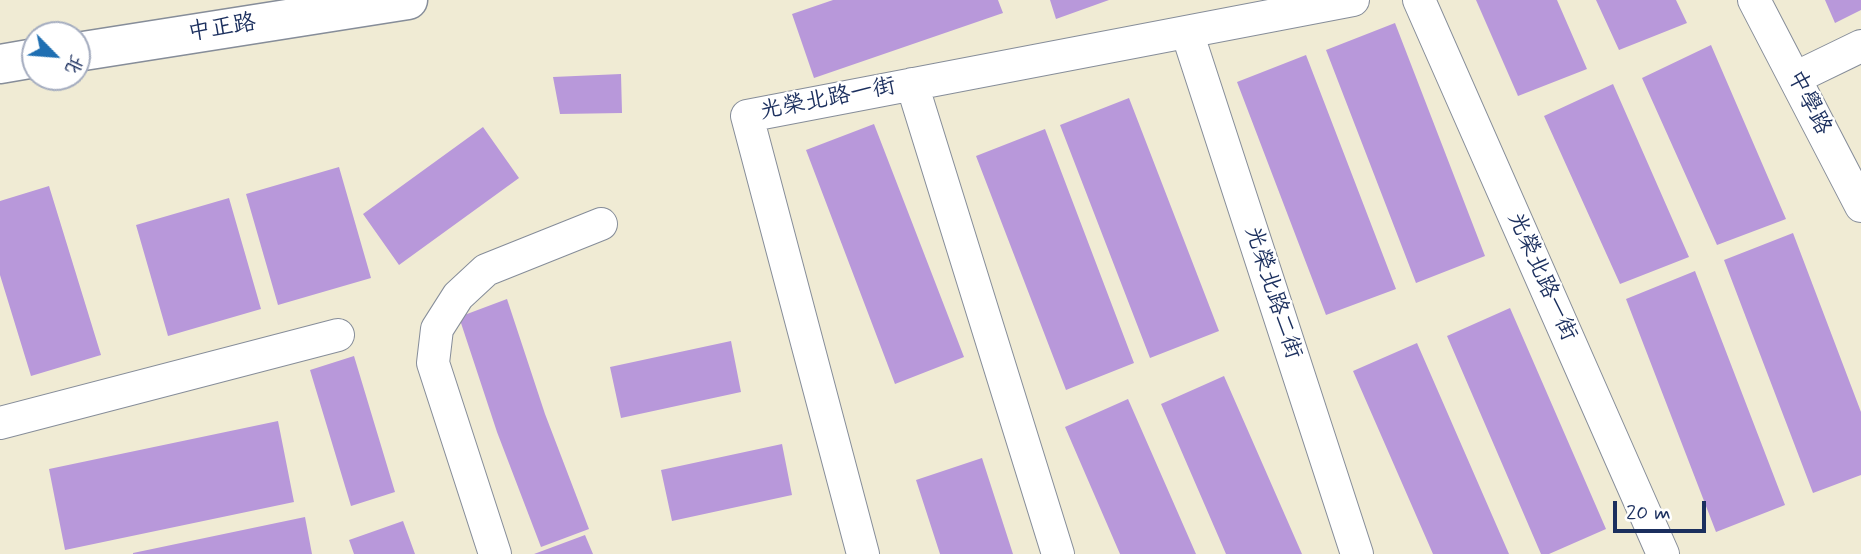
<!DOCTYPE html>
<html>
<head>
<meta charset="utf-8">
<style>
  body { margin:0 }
  #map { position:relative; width:1861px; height:554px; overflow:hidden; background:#f0ebd4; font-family:Mynerve,"LXGW WenKai TC",sans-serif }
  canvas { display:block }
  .north { position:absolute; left:21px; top:21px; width:70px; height:70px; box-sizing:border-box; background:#fff; border:2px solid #a4acbf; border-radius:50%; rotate:115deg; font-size:19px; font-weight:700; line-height:28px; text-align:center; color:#1b2f5e }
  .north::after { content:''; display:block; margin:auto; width:24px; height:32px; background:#1f6fb2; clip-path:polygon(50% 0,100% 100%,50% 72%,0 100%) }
  .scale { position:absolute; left:1613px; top:501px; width:93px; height:32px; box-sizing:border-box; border:4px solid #1b2f5e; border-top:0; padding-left:9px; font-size:21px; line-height:24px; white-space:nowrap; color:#1b2f5e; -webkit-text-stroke:5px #fff; paint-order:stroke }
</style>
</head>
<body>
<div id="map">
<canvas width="1861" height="554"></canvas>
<div class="north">北</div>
<div class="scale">20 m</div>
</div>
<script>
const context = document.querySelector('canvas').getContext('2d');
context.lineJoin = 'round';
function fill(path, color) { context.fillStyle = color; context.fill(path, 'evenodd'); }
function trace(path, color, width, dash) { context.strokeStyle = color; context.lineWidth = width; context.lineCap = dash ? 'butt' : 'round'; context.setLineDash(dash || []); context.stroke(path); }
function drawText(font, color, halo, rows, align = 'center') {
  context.font = font + ' Mynerve,"LXGW WenKai TC",sans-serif'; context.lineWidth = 5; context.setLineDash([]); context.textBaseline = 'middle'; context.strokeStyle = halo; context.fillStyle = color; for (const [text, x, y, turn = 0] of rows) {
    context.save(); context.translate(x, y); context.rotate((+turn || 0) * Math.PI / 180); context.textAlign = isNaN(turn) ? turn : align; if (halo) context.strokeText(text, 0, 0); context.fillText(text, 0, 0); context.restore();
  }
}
fill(new Path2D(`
  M833,0H998L1003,13L814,78L792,14Z
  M1050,0H1109L1056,19Z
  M1476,0H1557L1587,69L1518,96Z
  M1596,0H1676L1687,23L1619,50Z
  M1825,0H1861V10L1835,23Z
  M1395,23L1485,256L1416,283L1326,50Z
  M1711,45L1786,219L1717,245L1642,78Z
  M1306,55L1396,289L1326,315L1237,82Z
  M621,74L622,113L560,114L553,77Z
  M1613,84L1689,257L1620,284L1544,116Z
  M1129,98L1219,331L1150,358L1060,125Z
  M874,124L964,357L895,384L806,150Z
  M483,127L519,178L399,265L363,214Z
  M1045,129L1134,363L1066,390L976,156Z
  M339,167L371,278L278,305L246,194Z
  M49,186L101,355L31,376L0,275V201Z
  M229,198L261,309L168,336L136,225Z
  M1793,233L1861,412V475L1813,493L1724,260Z
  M1695,271L1785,505L1716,532L1626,299Z
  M507,299L545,414L589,529L541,547L497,432L459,317Z
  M1510,308L1606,529L1549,554H1541L1447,336Z
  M731,341L741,392L621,418L610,367Z
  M1417,343L1509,554H1433L1353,371Z
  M354,356L395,492L351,506L310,370Z
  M1224,376L1302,554H1226L1161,404Z
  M1128,399L1196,554H1120L1065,427Z
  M278,421L294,502L65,550L49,469Z
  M782,444L792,495L672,521L661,470Z
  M982,458L1013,554H940L916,480Z
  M305,517L312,554H133V553Z
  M403,521L415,554H354L349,540Z
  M585,535L593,554H534Z`), '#b898da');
const minor = new Path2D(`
  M1419,0L1663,554
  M1754,0L1861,206
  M1187,32L1357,554
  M1795,78L1861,46
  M912,84L1058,554
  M0,423L338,335
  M495,554L433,363L437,329L458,296L486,270L601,224
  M863,554L747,116L1353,0`);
const major = new Path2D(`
  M77,52L408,0
  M0,64L35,58`);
trace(minor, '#868d99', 34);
trace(major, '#868d99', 41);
trace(minor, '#fff', 32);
trace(major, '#fff', 38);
drawText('23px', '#1b2f5e', '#fff', [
  ["中正路",222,29,-9],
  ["光榮北路一街",828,100,-11],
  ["中學路",1808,103,63],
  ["光榮北路一街",1541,277,66],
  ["光榮北路二街",1272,293,72]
]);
</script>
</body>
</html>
